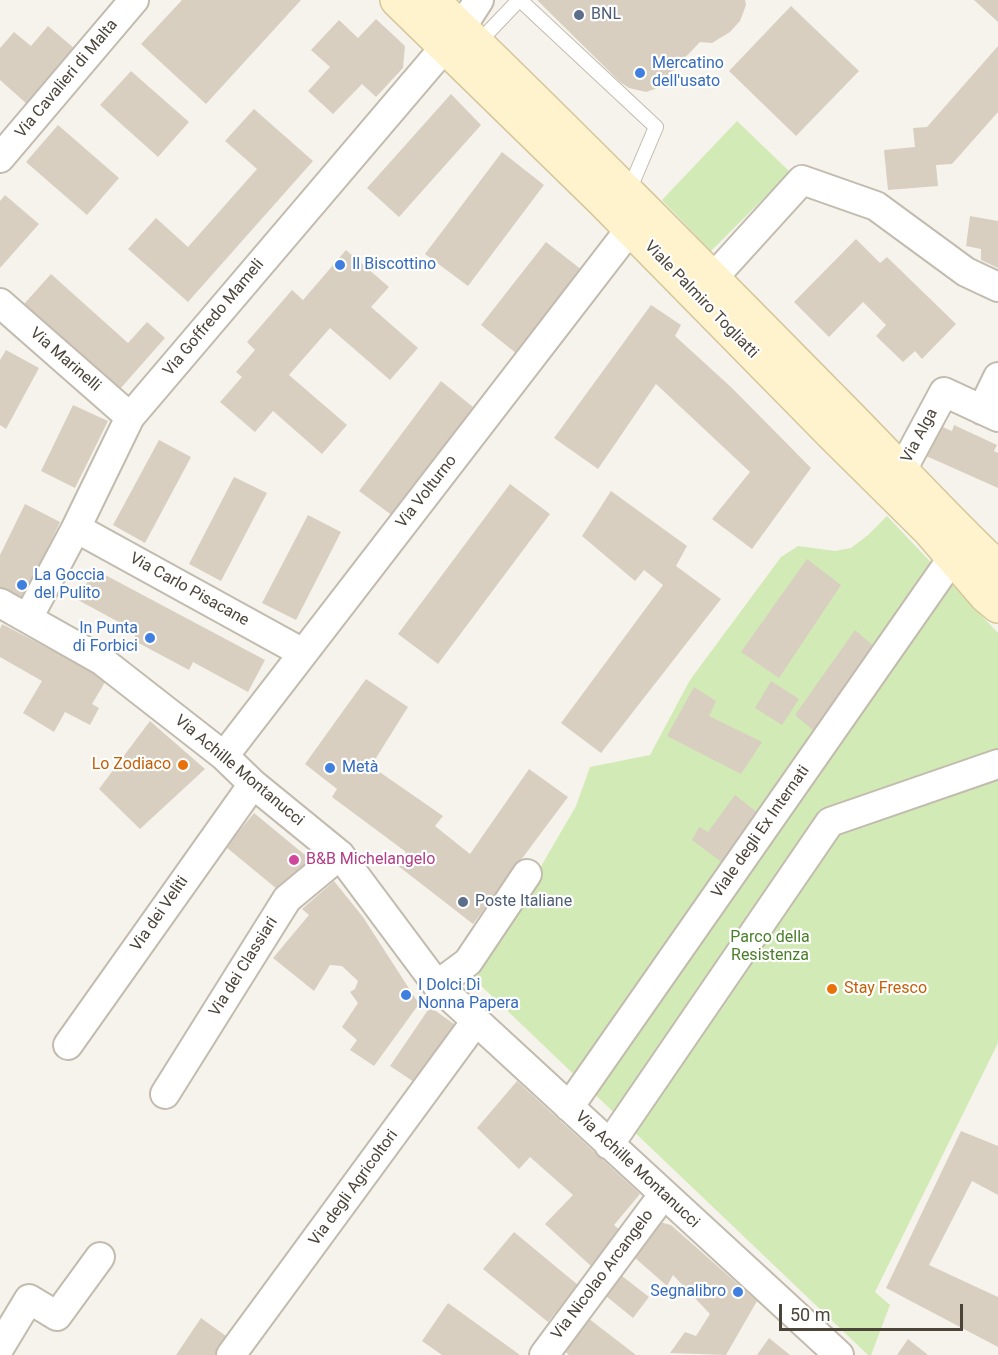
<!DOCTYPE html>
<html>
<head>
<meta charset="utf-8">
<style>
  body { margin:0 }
  #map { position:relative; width:998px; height:1355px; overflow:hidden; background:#f6f3ec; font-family:Roboto,sans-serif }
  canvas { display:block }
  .scale { position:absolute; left:779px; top:1304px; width:184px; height:27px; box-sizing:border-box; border:3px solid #4b4439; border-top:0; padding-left:8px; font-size:18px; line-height:21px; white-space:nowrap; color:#4b4439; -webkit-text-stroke:4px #fff; paint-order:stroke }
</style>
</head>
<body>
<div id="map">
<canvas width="998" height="1355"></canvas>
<div class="scale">50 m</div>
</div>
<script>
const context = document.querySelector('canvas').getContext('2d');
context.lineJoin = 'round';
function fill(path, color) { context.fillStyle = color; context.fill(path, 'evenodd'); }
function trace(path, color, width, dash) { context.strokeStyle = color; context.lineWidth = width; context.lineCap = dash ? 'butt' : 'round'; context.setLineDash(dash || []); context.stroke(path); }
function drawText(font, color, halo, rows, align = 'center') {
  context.font = font + ' Roboto,sans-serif'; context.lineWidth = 4.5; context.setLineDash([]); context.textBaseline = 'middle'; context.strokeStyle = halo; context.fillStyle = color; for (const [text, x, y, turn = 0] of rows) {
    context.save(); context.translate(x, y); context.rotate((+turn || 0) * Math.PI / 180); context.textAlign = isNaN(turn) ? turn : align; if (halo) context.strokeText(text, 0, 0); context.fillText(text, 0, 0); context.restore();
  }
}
fill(new Path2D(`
  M737,121L790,172L711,251L662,200Z
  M887,516L998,633V1043L875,1292L890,1305L871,1355H868L475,980L576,806L590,767L650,755L690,680L781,557L798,546L835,551L851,548L868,535Z`), '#d2eab5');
fill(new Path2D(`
  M182,0H301L206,104L141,44Z
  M537,0H745L746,5L740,21L730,32L712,43L700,42L655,89L646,92L629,88L620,82Z
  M974,0H998V22Z
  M791,6L859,71L796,136L729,71Z
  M376,19L405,46L403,68L376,97L362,84L333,114L308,91L330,67L311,50L339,20L358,38Z
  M48,26L75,49L27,104L0,80V48L14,32L31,46Z
  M998,46V112L952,164L936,165L938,186L888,190L884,150L915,147L913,128L927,127Z
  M131,71L189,122L158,157L100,105Z
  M451,94L481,125L399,217L367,188Z
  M254,109L313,161L188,302L128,249L156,218L188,247L257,169L225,141Z
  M58,125L119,178L87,215L26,162Z
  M502,152L544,185L468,286L425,254Z
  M5,195L39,224L0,268V201Z
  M970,216L998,221V268L981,260V249L966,246Z
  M856,239L880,263L887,257L956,324L922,359L915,351L903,362L876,336L886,325L863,302L829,337L794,302Z
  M546,242L582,270L517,354L481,325Z
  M346,250L389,287L371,307L418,348L390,380L330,328L289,375L347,425L322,454L273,411L255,432L220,402L242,377L236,372L255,350L247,342L292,290L303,300Z
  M51,274L128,343L147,322L165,338L120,389L24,304Z
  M651,305L681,325L675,336L732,388L811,468L752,549L712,519L750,472L656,384L598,469L554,438Z
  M6,350L39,368L6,429L0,425V360Z
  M441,381L473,407L393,516L359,491Z
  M73,405L108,421L75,488L41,471Z
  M938,425L952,431L954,425L997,445L994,451L998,453V488L924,455Z
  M159,440L191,457L145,543L113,525Z
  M234,477L267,493L221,581L189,564Z
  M510,484L550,514L438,664L398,634Z
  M611,491L687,546L676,566L721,599L601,753L561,723L663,585L644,570L635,581L582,536Z
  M25,504L60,522L24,598L0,587V555Z
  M308,515L341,532L296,620L262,603Z
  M807,559L841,585L779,678L741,652Z
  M94,569L265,660L248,692L193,662L189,670L133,640L137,632L78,600Z
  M2,624L107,679L92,704L99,708L90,725L65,712L54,732L23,713L42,681L0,657V629Z
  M855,630L876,648L814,731L795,715Z
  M366,679L408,707L371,766L443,816L435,826L470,854L529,769L568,797L473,924L397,865L406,852L332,797L337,789L305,764Z
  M771,681L799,699L782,725L755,708Z
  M694,687L716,701L709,716L762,742L741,774L667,736Z
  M150,721L205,769L140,829L99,789Z
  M735,795L762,816L727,866L692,840L699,827L708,832Z
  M254,813L311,860L283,894L226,847Z
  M334,881L363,917L419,1004L374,1066L350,1050L357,1040L342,1027L358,1003L350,992L355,989L358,981L342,966L330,965L314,991L273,958L309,915L302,909Z
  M430,1007L457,1026L417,1084L390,1066Z
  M517,1081L640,1194L614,1225L623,1233L592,1267L545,1224L573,1195L530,1157L519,1169L477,1128Z
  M961,1131L998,1146V1195L972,1181L929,1265L998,1297V1347L886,1288Z
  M656,1221L671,1225L757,1301L726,1355L670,1353L685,1332L696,1336L710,1314L673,1275L667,1286L634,1257Z
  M514,1232L578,1285L548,1322L483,1269Z
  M617,1272L649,1297L633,1318L601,1292Z
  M448,1303L520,1355H442L422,1341Z
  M201,1318L233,1341L223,1355H176Z
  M588,1318L636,1355H569L563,1350Z
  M769,1338L790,1355H757Z
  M908,1339L928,1355H897Z`), '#d8cfc1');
const lane = new Path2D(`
  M520,0L656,127L628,193
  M477,44L519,0`);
const street = new Path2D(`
  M0,158L134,0
  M713,278L802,180L876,206L966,272L998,287
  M0,303L130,417
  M982,410L998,377
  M902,470L944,392L998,417
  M76,528L303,653
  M0,603L101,660L224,756L253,784L340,855L437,985L839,1355
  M28,618L76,528L130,417L461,28L479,0
  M224,756L644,211
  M437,985L468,962L527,874
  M68,1045L253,784
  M165,1094L287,899L340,855
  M569,1107L953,557
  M609,1145L830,822L998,764
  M0,1347L29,1299L57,1316L100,1257
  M231,1355L476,1021
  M544,1355L663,1195`);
const secondary = new Path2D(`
  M397,0L603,201L833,435L929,530L986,596L998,606
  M432,0C568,131 700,265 833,400C888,455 941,514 998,568`);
trace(lane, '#c2bbae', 16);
trace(street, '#c2bbae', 32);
trace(secondary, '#d6c79b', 36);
trace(lane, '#fff', 14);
trace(street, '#fff', 28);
trace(secondary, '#fff3cd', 33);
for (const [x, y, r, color] of [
  [579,15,6,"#5c6f8a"],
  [640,73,6,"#3f7fe0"],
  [340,265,6,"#3f7fe0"],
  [22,585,6,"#3f7fe0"],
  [150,638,6,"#3f7fe0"],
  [183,765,6,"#e8710a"],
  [330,768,6,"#3f7fe0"],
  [294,860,6,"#d1479c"],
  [463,902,6,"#5c6f8a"],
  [832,989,6,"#e8710a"],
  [406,995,6,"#3f7fe0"],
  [738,1292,6,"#3f7fe0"]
]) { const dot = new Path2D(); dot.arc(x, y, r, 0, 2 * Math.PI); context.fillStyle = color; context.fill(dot); trace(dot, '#fff', 2); }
drawText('16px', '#4e5e75', '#fff', [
  ["BNL",591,15],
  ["Poste Italiane",475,902]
], 'left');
drawText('16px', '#366cbe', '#fff', [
  ["Mercatino",652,64],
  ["dell'usato",652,82],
  ["Il Biscottino",352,265],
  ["La Goccia",34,576],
  ["del Pulito",34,594],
  ["In Punta",138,629,"right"],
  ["di Forbici",138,647,"right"],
  ["Metà",342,768],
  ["I Dolci Di",418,986],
  ["Nonna Papera",418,1004],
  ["Segnalibro",726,1292,"right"]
], 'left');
drawText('16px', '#4b4439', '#fff', [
  ["Via Cavalieri di Malta",67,79,-50],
  ["Viale Palmiro Togliatti",701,300,46],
  ["Via Goffredo Mameli",214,318,-50],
  ["Via Marinelli",65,360,41],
  ["Via Alga",920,436,-62],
  ["Via Volturno",427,492,-52],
  ["Via Carlo Pisacane",189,590,29],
  ["Via Achille Montanucci",239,771,40],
  ["Viale degli Ex Internati",761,832,-55],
  ["Via dei Veliti",160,914,-55],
  ["Via dei Classiari",244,967,-58],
  ["Via Achille Montanucci",637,1170,43],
  ["Via degli Agricoltori",354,1188,-54],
  ["Via Nicolao Arcangelo",603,1275,-53]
]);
drawText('16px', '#c56008', '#fff', [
  ["Lo Zodiaco",171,765],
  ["Stay Fresco",844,989,"left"]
], 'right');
drawText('16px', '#b23c85', '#fff', [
  ["B&B Michelangelo",306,860]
], 'left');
drawText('16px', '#4a7f2a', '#fff', [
  ["Parco della",770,938],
  ["Resistenza",770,956]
]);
</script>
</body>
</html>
